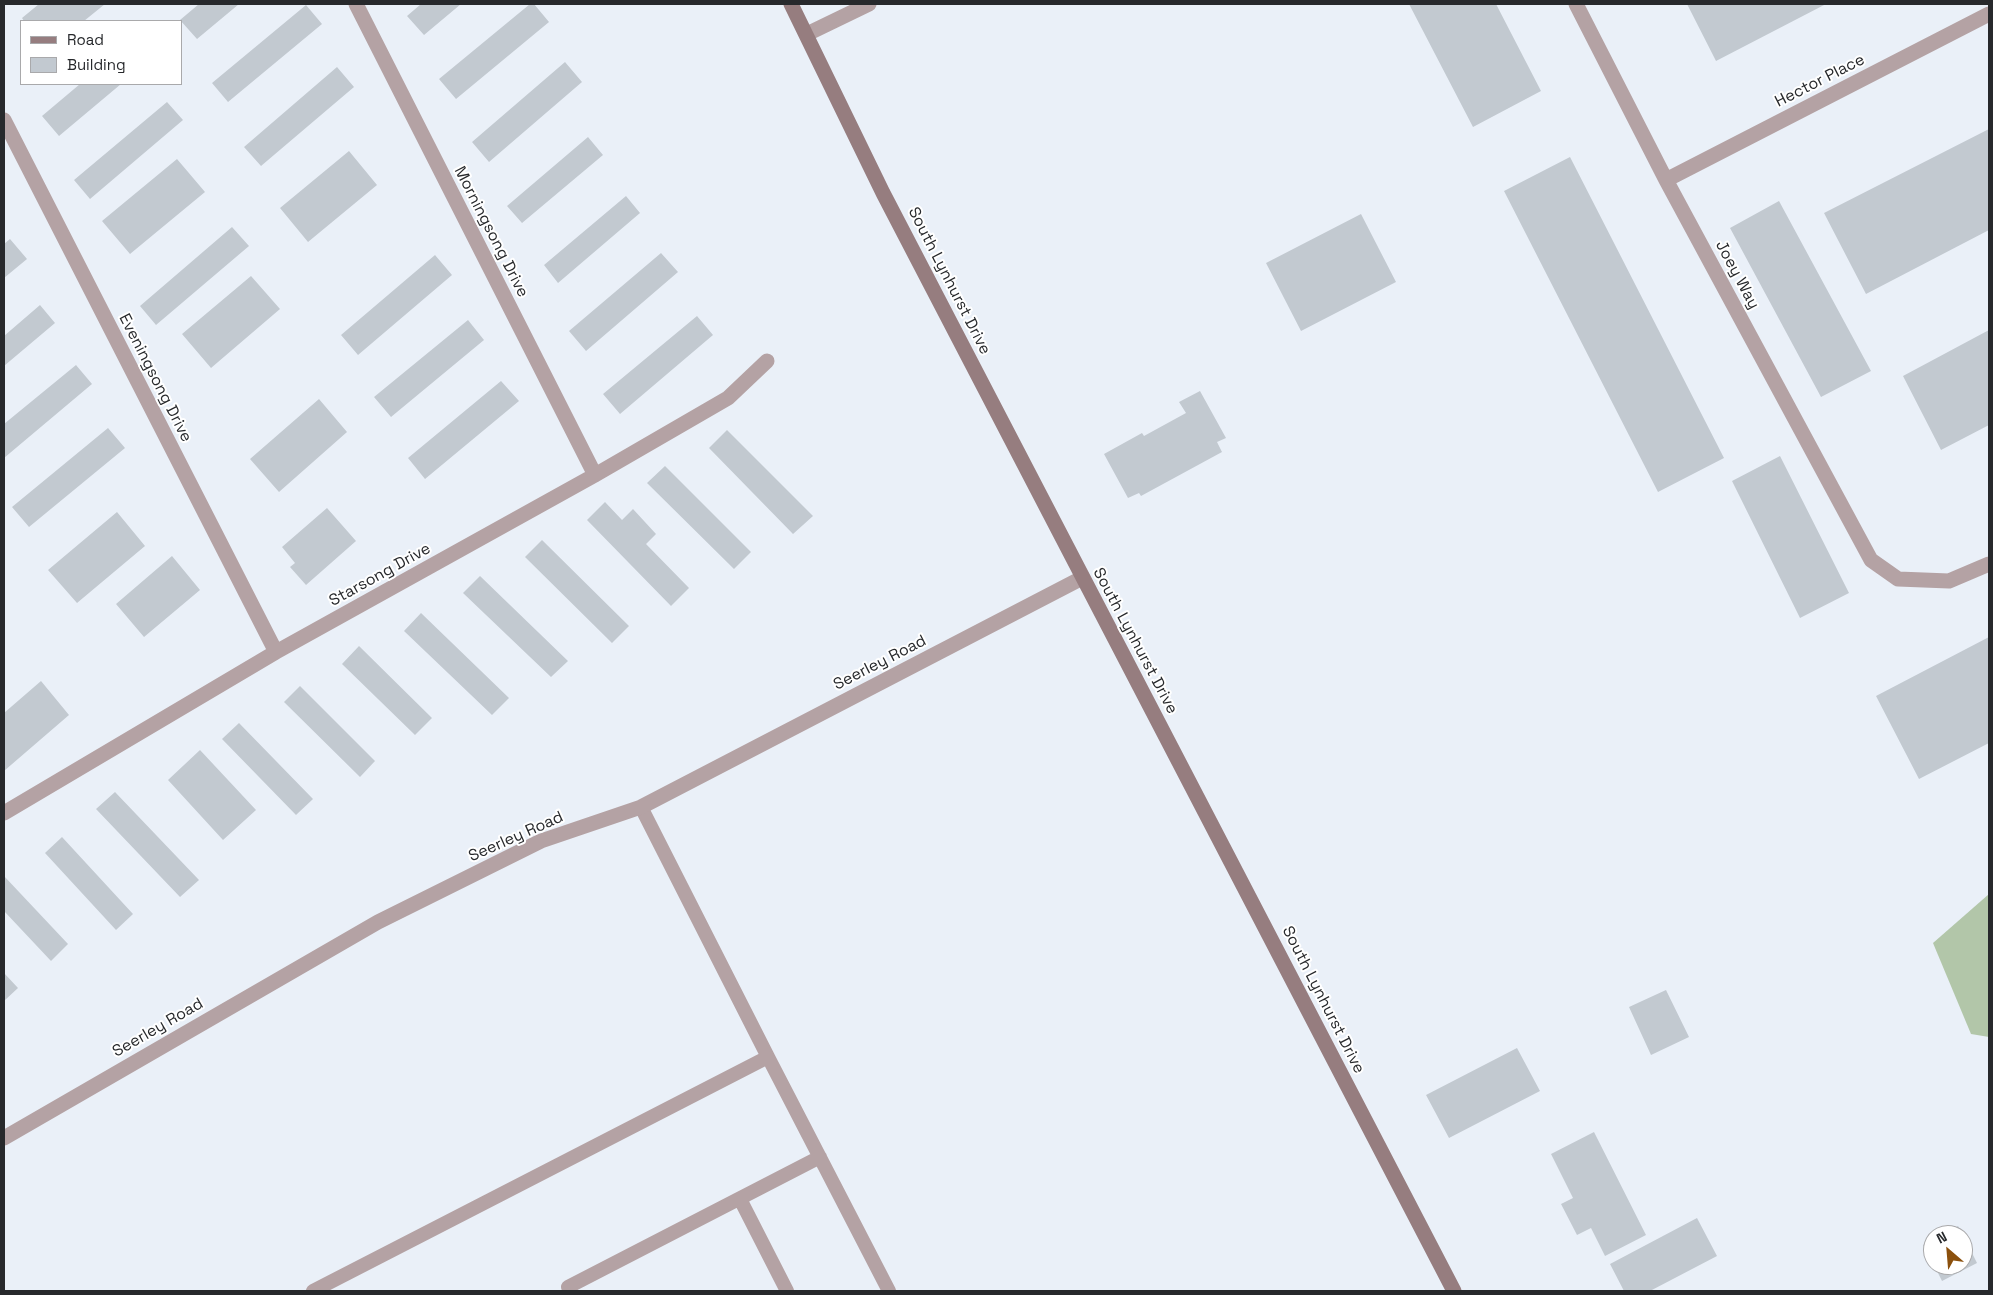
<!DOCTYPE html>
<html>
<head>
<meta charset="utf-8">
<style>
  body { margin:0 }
  #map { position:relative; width:1993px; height:1295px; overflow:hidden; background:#eaf0f8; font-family:"Space Grotesk",sans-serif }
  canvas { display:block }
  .frame { position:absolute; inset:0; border:5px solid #27292c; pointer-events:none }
  .legend { position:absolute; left:20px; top:20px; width:162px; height:65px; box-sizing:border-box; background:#fff; border:1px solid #a9a9ab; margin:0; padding:6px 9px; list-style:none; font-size:15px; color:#27292c }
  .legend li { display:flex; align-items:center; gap:10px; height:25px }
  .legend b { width:25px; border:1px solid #a9a9ab }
  .north { position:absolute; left:1923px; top:1225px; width:50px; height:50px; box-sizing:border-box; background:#fff; border:1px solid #a9a9ab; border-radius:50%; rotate:333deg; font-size:14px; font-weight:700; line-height:20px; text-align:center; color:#27292c }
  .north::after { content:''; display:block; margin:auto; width:18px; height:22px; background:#8b500d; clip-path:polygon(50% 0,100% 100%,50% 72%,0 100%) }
</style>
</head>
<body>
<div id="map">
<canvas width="1993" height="1295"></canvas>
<div class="frame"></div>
<ul class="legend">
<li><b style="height:6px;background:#967d7f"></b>Road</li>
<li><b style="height:14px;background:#c2c9d0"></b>Building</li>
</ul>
<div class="north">N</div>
</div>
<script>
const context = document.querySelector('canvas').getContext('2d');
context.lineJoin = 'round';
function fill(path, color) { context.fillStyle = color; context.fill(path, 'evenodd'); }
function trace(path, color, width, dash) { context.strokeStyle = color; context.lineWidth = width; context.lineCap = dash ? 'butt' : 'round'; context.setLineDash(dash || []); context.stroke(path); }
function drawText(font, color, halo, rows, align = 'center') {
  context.font = font + ' "Space Grotesk",sans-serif'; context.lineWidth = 4; context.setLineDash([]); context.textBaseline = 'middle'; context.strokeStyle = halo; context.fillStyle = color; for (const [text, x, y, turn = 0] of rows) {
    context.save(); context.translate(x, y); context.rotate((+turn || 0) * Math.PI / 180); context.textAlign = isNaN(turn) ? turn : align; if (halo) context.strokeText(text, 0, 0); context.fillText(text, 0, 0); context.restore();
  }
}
fill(new Path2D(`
  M1989,894V1037L1971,1034L1933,943Z`), '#b2c6a9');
fill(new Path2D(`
  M39,4H105L84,21H24L22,18Z
  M199,4H239L197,39L180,20Z
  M421,4H461L424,35L407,16Z
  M530,4H534L549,22L456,99L439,79Z
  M1409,4H1496L1541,91L1473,127Z
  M1687,4H1826L1716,61Z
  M306,5L322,24L228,102L212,83Z
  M565,62L582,82L489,162L472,142Z
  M337,67L354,87L261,166L244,147Z
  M80,84H121L59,136L42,116Z
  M167,102L183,120L90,199L74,180Z
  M1989,129V230L1866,294L1824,213Z
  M588,137L603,155L522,223L507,206Z
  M349,151L377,185L308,242L280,208Z
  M1570,157L1724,458L1658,492L1504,191Z
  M177,159L205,192L130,254L102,221Z
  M626,196L640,213L558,283L544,265Z
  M1779,201L1871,371L1821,397L1730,228Z
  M1361,214L1396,282L1301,331L1266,263Z
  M232,227L249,246L156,325L140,306Z
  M10,239L27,259L4,278V244Z
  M661,253L678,272L586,351L569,331Z
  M435,255L452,275L358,355L341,335Z
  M251,276L280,309L211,368L182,334Z
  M40,305L55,323L4,366V336Z
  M697,316L713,335L620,414L603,394Z
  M468,320L484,340L391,417L374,397Z
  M1989,330V425L1941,450L1903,376Z
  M76,365L92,384L4,458V424Z
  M501,381L519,401L425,479L408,458Z
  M1200,391L1226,438L1217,442L1222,452L1141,496L1139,493L1128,498L1104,454L1142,433L1144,436L1186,413L1179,402Z
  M319,399L347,432L279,492L250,459Z
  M108,428L125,448L29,527L12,507Z
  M727,430L813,516L793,534L709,448Z
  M1780,456L1849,593L1800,618L1732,481Z
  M665,466L751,552L734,569L647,483Z
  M605,502L622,520L633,509L656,534L646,544L689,588L671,606L587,520Z
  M327,508L356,541L306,585L290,567L295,563L282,547Z
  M117,512L145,546L77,603L48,570Z
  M542,540L629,626L612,643L525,557Z
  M172,556L200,590L144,637L116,604Z
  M480,576L568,661L551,677L463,593Z
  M421,613L509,698L492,715L404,631Z
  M1989,637V743L1919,779L1876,696Z
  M359,646L432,718L415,735L342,664Z
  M41,681L69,715L4,771V713Z
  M300,686L375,761L360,777L284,702Z
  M239,723L313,799L296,815L222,739Z
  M200,750L256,810L223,840L168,780Z
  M115,792L199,880L180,897L96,809Z
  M62,837L133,914L116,930L45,853Z
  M4,876L68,944L51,961L4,911Z
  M4,973L18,988L4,1001Z
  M1666,990L1689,1037L1651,1055L1629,1007Z
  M1517,1048L1540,1091L1449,1138L1426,1095Z
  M1594,1132L1646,1235L1605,1256L1591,1228L1577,1235L1561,1204L1573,1198L1551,1154Z
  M1697,1218L1717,1256L1650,1291H1624L1610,1264Z
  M1958,1226L1963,1235H1942Z
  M1963,1235L1977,1263L1942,1281L1934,1265H1963Z
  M1933,1240V1263L1923,1245Z`), '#c2c9d0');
trace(new Path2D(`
  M768,1057L889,1291
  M740,1199L787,1291
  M568,1287L820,1157
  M313,1291L768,1057L641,807`), '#b4a2a4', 14);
trace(new Path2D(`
  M356,4L595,475
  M1576,4L1666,180L1871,560L1898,579L1949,581L1989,564
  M807,34L869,4
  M4,120L276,652
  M1666,180L1989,14
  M4,813L276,652L595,475L728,398L767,361
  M4,1138L378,922L541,841L641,807L1082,578`), '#b4a2a4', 15);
trace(new Path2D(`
  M791,4L883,193L1454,1291`), '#967d7f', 15);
drawText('16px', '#27292c', '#fff', [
  ["Hector Place",1820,81,-27],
  ["Morningsong Drive",491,232,63],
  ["Joey Way",1737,275,62],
  ["South Lynhurst Drive",949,281,63],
  ["Eveningsong Drive",155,378,63],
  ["Starsong Drive",380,575,-29],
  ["South Lynhurst Drive",1135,641,62],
  ["Seerley Road",880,663,-27],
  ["Seerley Road",516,837,-24],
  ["South Lynhurst Drive",1323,1000,63],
  ["Seerley Road",158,1028,-30]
]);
</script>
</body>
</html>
